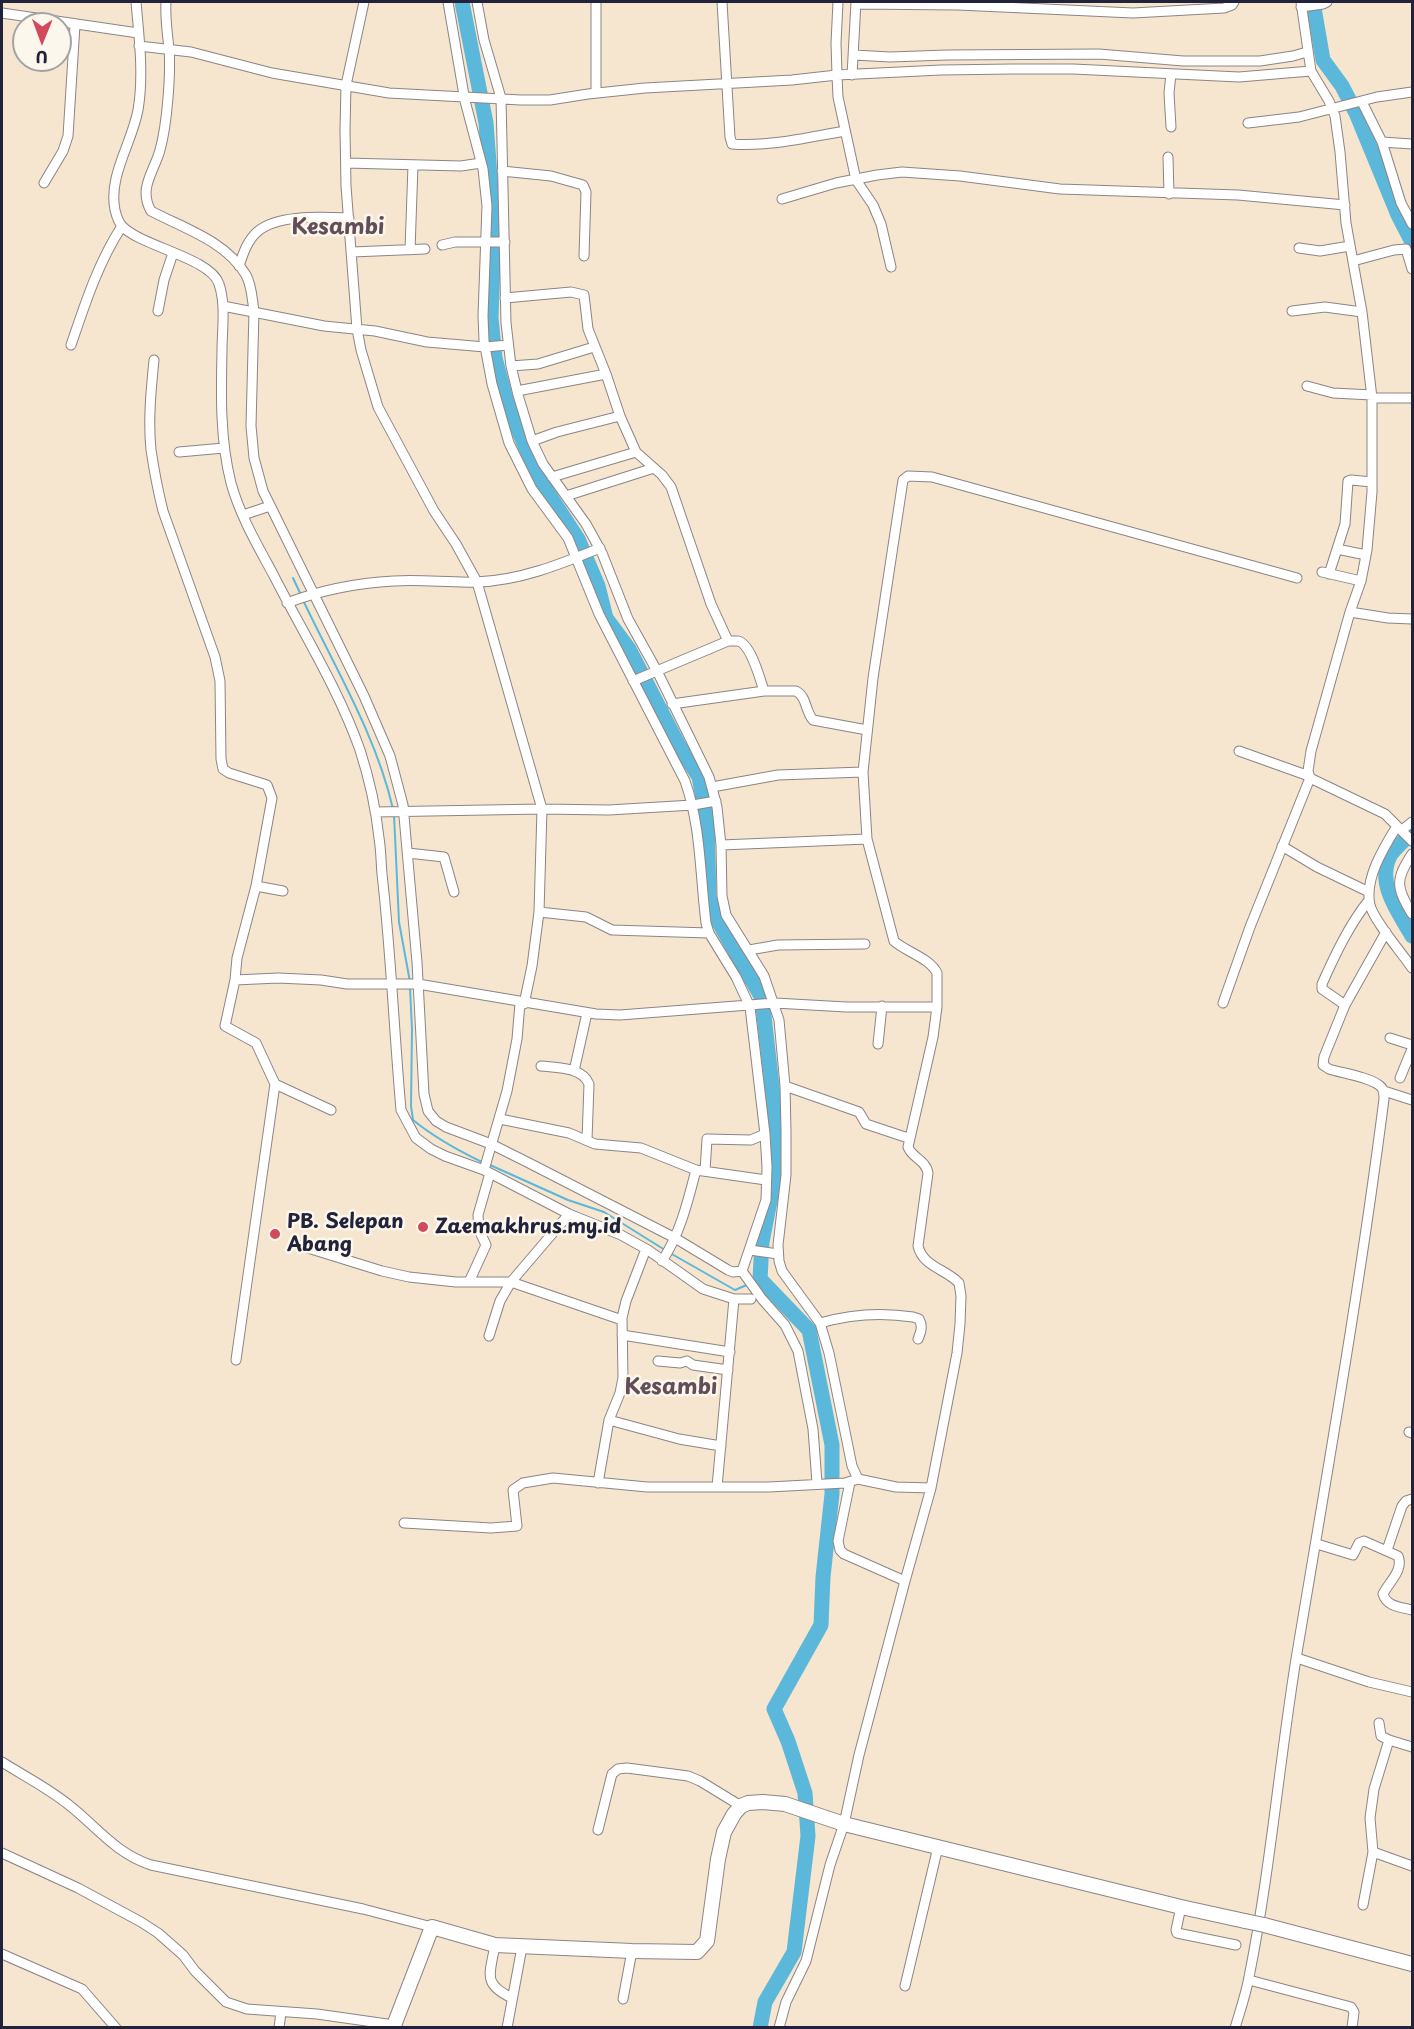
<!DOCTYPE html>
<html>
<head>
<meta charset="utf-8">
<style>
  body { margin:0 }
  #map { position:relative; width:1414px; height:2029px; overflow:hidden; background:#f6e6cf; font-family:"Playpen Sans",sans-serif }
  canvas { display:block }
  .frame { position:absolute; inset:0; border:3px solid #22223b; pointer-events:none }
  .north { position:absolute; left:12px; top:12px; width:60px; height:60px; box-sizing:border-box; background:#fbf7ec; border:2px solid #a4a2a5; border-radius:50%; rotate:181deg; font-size:16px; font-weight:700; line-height:24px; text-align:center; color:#22223b }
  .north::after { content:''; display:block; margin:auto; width:21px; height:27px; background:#d1495b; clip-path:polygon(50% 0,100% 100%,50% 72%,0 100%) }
</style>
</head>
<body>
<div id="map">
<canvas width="1414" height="2029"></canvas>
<div class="frame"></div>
<div class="north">U</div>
</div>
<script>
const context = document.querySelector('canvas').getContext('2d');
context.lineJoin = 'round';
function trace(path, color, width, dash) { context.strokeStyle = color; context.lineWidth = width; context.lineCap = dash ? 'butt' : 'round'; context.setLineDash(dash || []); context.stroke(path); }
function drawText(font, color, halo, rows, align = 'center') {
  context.font = font + ' "Playpen Sans",sans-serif'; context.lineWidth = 5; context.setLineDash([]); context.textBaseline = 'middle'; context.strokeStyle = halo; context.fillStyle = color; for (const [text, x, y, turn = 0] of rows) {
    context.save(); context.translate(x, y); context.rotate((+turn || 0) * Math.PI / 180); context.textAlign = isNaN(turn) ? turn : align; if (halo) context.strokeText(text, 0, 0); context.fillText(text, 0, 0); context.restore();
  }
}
trace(new Path2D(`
  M293,578L301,595
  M303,600C335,668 376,735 393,809
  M394,815L399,922L410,982
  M410,988L412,1029L411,1106L413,1120C435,1138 459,1151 484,1163
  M490,1165L568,1200L604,1212L665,1250
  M670,1253L735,1290L749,1284`), '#5bb8da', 2);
trace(new Path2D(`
  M462,2L486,123L494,229L491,318L495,358L507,403L539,479L578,539L598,586L606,618L629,649L678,744L699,777L707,820L709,897L718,921L762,998L778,1139L772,1191L762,1242L760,1279L809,1330L832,1445V1494L823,1577L821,1625L774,1709L788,1741L805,1793L808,1836L794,1952L765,2002L760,2028
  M1313,2L1323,60L1342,86L1356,113L1398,215L1412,242
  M1412,832C1407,838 1392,851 1390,856C1376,884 1399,913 1412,936`), '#5bb8da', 15);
const street = new Path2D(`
  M136,2C139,37 144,75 138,110C132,143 108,176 115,210C116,214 118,222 122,226C140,246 211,258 219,284C226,305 222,329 222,350C221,395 220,440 231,483C240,516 258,546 274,576C303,633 338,688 360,750C369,778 376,809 379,838C381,850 381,862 382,874C391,953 394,1031 401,1110L416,1138L431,1149L445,1156L484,1170L569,1214L621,1235L648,1250L703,1289L734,1299L717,1487
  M166,2C165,17 167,32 169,48C171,74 167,125 160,150C154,172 138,188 151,211C183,228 226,241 246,275C252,286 252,299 254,311L251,426L254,458L263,491L364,696L390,756L403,805L417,962L424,1094L428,1111L436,1121L446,1127L491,1144L529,1163L675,1238L728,1270L733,1272L742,1271
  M364,2L346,85L345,130L346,186L357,329L361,350L378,407L434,511L456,544L477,582L542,809L539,912L532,966L524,1004
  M448,2L465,101L483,169L487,206L483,316L484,341L492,384L509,443L532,489L568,538L599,614L685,781C701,826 700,875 706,923L709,933L736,977L750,1007L765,1134L767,1167L766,1200L742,1271
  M596,2V93
  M722,2L730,137L732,144C769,147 809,137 845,131
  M838,2L836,43L837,75L941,70L1012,69H1073L1239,77L1311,71
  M1301,2L1311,71L1329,101L1335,116L1340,152L1346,223L1362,312L1372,398V492L1367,550L1361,581L1350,612L1311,751L1308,771L1310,778L1385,814L1397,826C1384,847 1364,879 1370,905C1374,921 1402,953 1412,968
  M856,4L958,5L1133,13L1224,8L1232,5L1234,2
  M1301,7L1323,4L1327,2
  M2,13L138,33
  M139,46L191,52L272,73L389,93L521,100H550L588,94L645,88L792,80L837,75L838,97L856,180L873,205L881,224L891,267
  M854,55L890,57L947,55L1099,54L1183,61H1260L1293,56L1307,52
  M1171,74L1169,93L1171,127
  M852,75L856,2
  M1362,102L1382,142L1412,144
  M1248,123L1299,117L1377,97L1412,92
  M1382,142L1401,203L1412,224
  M1168,157L1169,194
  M346,163L461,166L481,163
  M502,171L551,176L583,185L586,192L584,256
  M44,183L63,151L68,136L75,25
  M782,199L836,183L877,175L902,172L960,176L1060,189L1238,195L1345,205
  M442,245L455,242H505
  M1299,248L1320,251L1350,246
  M410,250L413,165
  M352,252L425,249
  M1353,261L1394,250L1406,249L1412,269
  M239,266C243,254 247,241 257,232C277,214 323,217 349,218
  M505,298L571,292L584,295L588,329L606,374L620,416L557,432L532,441
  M223,306L324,326L375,331L427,342L485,347L508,345
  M158,311L164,280L173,253
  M1292,311L1325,307L1362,312
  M71,345C85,304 98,263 122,226
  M154,360C151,390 148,420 151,450C154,470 158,491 163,511L215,657L220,681L221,759L223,769L229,773L267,785L272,798L256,886
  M511,366L538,364L594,347
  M1307,386L1333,393L1372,395
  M517,391L606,374
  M1372,398H1412
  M620,416L636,452
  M179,452L224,448
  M552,477L636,452L662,475L671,487L711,604L728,641
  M566,496L654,468
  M243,515L270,506
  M1337,549L1366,555
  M1322,572L1361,581
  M1329,574L1345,524L1348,481L1351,480L1372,482
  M287,603C321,590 357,583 394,581C421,579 449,583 476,582C519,581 561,564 600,548
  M1350,612L1388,618L1412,619
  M633,681L728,641C729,641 737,641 738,641C751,644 760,679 764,691H796C807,697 805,711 813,720L867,730
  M672,704L764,691
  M1239,751L1309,776
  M712,787L778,775L863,772
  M375,812L542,809L609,810L693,805L716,801
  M1397,826L1412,841
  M1402,830L1412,822
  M721,845L867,839
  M1282,846L1317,867L1369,892
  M408,853L444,857L454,892
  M1412,854C1395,880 1396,887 1412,914
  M283,891L256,886L237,958L235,980L278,978L321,980L347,984H418L596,1014L620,1015L775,1003L846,1007H937
  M539,912L586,917L612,930L709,933
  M749,950L778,945L865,944
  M235,980L225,1026L256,1043L275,1084L331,1110
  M1223,1003L1250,927L1310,778
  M1345,1005L1386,932
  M1390,1038L1412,1045
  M878,1044L882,1006
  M541,1066C558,1068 582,1067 589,1084L587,1140
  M574,1071L587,1013
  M1400,1078L1412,1049
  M785,1086L859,1112L866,1124L908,1138
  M1384,1091L1412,1100
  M500,1119L569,1133L595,1144L641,1148L696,1170L766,1180
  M484,1170L507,1091L517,1039L520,1003
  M705,1171L707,1139L751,1140L765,1134
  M298,1245L382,1271L409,1277L456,1282H511L622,1320
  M646,1249L626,1301L622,1318L623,1378L620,1393L609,1420L679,1439L721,1446
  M750,1250L778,1254
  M662,1261C680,1234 688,1201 696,1170
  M742,1271L762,1299L785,1325L798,1351L813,1429L817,1483
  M469,1282L486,1245L479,1230L478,1215L490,1173
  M734,1299H751
  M820,1323C851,1314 881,1312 913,1317L919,1319C923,1326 921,1332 918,1339
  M622,1335L730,1352
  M489,1336L500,1301L511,1282L569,1214
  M236,1360L275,1084
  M658,1361L680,1363L687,1361L693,1365L728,1370
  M1409,1432L1412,1433
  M850,1482L838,1541L840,1550L844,1554L905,1581
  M598,1483L609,1420
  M931,1488L957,1353L960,1324L961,1296L959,1283C946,1269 923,1267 918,1246L928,1173C926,1160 912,1158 908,1147L933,1037L937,1007V973C930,958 906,952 894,941L867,839L863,772L873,678L903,480L908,476L932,477L1297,578
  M404,1523L491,1528L517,1526L513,1490L523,1483L553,1478L647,1487H769L845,1483L858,1479L852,1466L829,1353L820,1323L782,1271L779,1261L778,1245L786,1175V1131L785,1086L779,1020L764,976L726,915L722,896L721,845L717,807L709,777L657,671L628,619L602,553L586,524L543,464L532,441L518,395L511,366L506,323L501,98L484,40L477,2
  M1317,1544L1353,1555L1359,1543L1364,1541L1398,1556C1404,1570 1389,1582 1383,1594C1387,1607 1401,1607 1412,1610
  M1387,1550L1402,1506L1406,1501L1412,1499
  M1297,1658L1369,1682L1412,1692
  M1379,1723L1381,1736L1389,1740L1412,1747
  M2,1762C24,1776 48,1788 69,1805C97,1827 115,1853 151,1865L363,1909L432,1927
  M598,1830L612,1774L618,1769L627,1768L688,1776L700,1781L741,1806
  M1373,1852L1412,1866
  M2,1853L78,1888L141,1922L158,1933L183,1955L195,1971L226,2002L247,2009L317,2014L394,2025
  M1363,1905L1373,1852L1370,1818L1374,1789L1389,1740
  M1181,1907L1176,1930L1177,1933L1236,1945
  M495,1945C490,1974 482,1984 512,1998
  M2,1954L82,1989L116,2028
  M1249,1980L1351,2007L1354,2012L1352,2028
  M905,1986L938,1847
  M623,1999L632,1951
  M279,2028L281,2012
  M507,2028L522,1947
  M779,2028L786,2002L806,1961L830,1865L844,1824L859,1755L905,1581L931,1488L896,1487L858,1479
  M1235,2028C1240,2011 1246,1994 1249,1977C1270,1872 1279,1765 1296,1659C1327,1473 1360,1287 1384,1099C1384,1094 1384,1089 1380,1086C1370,1077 1341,1073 1329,1069L1323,1065L1324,1057L1345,1005L1322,989V984C1335,955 1349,925 1369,900`);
const secondary = new Path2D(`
  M1264,1925L1412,1964
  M393,2028L432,1927L495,1945L632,1951L697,1952L707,1941L718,1859L724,1832L734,1814L741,1806L748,1803L763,1802L785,1804L844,1824L1181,1907L1245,1921`);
trace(street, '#8c8485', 11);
trace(secondary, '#8c8485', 16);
trace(street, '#fff', 9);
trace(secondary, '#fff', 14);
const secondaryBridge = new Path2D(`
  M1245,1921L1264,1925`);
trace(secondaryBridge, '#8c8485', 16, []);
trace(secondaryBridge, '#fff', 14);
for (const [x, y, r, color] of [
  [423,1227,6,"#d1495b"],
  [275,1234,6,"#d1495b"]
]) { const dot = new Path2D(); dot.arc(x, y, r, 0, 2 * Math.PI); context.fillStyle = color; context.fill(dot); trace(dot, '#fbf7ec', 2); }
drawText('bold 20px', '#22223b', '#fbf7ec', [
  ["PB. Selepan",287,1222],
  ["Abang",287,1245],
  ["Zaemakhrus.my.id",435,1227]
], 'left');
drawText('bold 22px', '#624d58', '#fbf7ec', [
  ["Kesambi",338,228],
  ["Kesambi",671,1388]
]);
</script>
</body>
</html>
